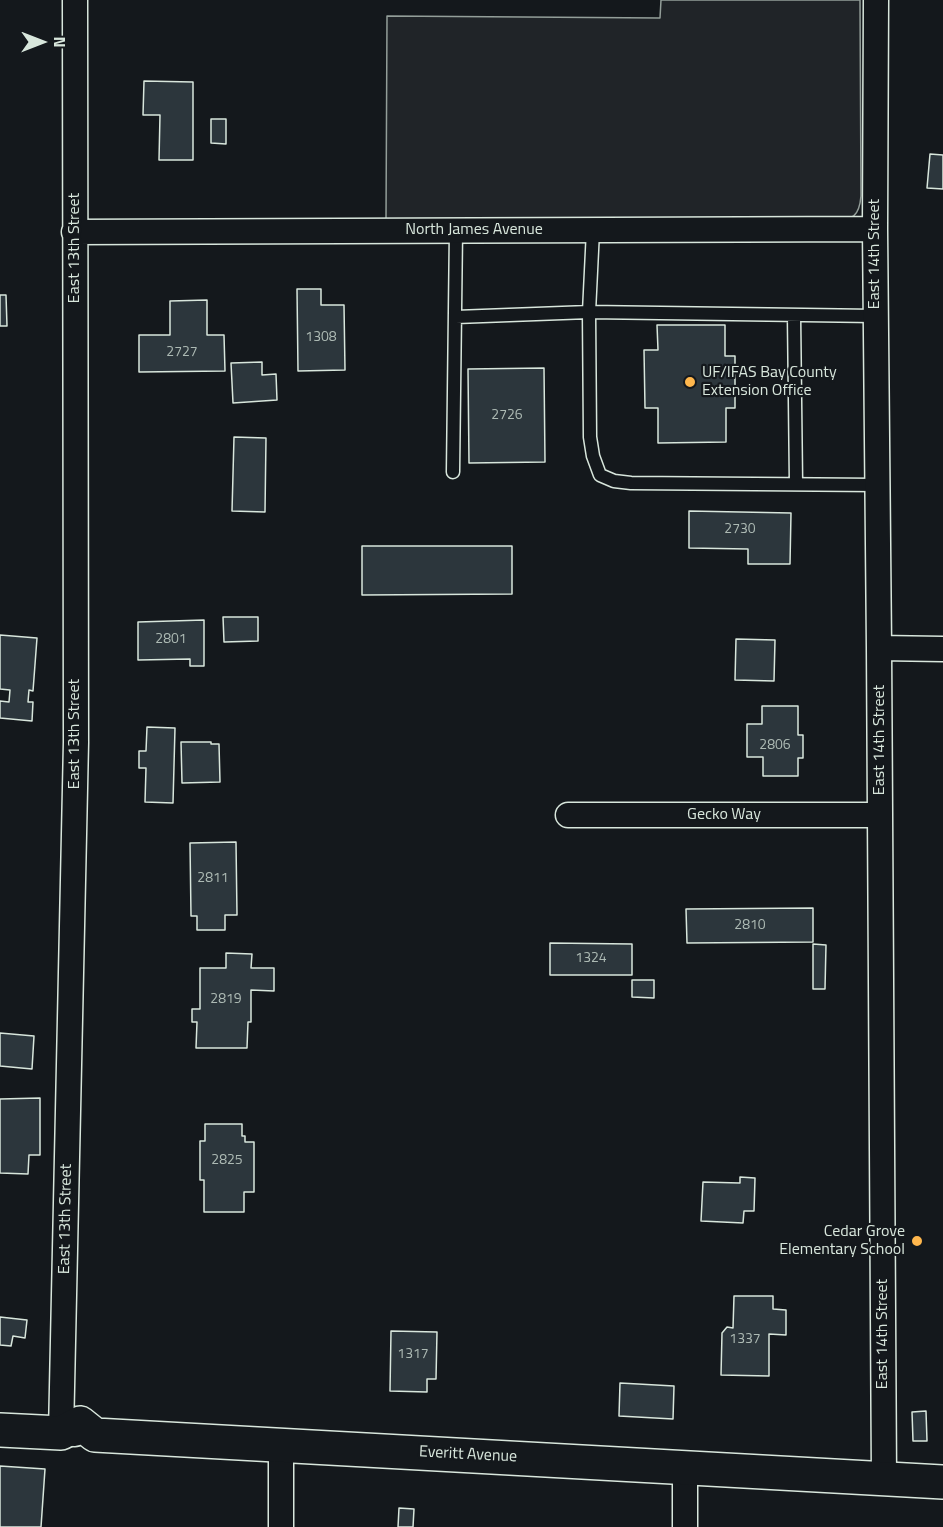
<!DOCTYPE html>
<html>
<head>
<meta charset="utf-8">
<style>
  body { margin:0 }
  #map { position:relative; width:943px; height:1527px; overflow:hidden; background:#14181c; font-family:"Titillium Web",sans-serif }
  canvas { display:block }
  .north { position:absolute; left:12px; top:12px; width:60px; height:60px; -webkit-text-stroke:4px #14181c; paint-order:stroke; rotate:90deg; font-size:16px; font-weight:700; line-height:24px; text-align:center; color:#d8e6dc }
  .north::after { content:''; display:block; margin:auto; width:21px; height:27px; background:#d8e6dc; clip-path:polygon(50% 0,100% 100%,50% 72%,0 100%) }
</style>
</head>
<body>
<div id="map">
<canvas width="943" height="1527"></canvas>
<div class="north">N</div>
</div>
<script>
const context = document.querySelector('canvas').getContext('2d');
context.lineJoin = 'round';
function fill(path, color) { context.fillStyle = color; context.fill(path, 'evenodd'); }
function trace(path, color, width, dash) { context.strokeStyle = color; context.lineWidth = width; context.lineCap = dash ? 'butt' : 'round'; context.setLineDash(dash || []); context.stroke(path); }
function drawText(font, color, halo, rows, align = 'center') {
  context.font = font + ' "Titillium Web",sans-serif'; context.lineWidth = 4.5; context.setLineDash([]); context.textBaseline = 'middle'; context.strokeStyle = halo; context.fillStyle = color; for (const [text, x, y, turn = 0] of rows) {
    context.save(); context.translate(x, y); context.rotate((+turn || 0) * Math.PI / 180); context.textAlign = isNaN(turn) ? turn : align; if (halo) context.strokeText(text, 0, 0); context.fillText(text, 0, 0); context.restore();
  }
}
const green = new Path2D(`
  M661,0H860L861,196C859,220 850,219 830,223L386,219L387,16L660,18Z`);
fill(green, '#202428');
trace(green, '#939e99', 1.5);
const building = new Path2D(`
  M144,81L193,82V160H159L160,115H143Z
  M211,119H226V144L211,143Z
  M930,154L943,155V189L927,188Z
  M297,289H321V305H344L345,370L298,371Z
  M0,295H6L7,326H0Z
  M207,300V335H224L225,371L139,372V335H170V301Z
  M657,325H725V356H735V408H726V442L658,443V408H645L644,350H658Z
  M262,362V375L276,374L277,400L233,403L231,363Z
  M544,368L545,462L469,463L468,369Z
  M234,437L266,438L265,512L232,511Z
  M689,511L791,513L790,564H748V549L689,548Z
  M362,546H512V594L362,595Z
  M223,617H258V641L224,642Z
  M204,620V666H190V659L138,660V622Z
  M0,635L37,638L33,691L29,690L28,702H33L32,721L0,718V701L9,702L10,690L0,689Z
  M736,639L775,640L774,681L735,680Z
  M762,706H798V735H803V758H798V776H763V757H747V724H762Z
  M147,727L175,728L173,803L145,802L146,768H139V751H146Z
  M181,742H211V744H219L220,782L182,783Z
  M236,842L237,915H225V930H197V916H191L190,843Z
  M813,908V942L687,943L686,909Z
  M550,943L632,944V975H550Z
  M813,944L826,945L825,989H813Z
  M226,953L252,954L251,968H274V991L251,990V1022H248L247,1048H196L197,1022H192V1009H200V968H226Z
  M632,980H654V998L632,997Z
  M0,1033L34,1036L32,1069L0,1066Z
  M40,1098V1155H29L28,1174L0,1173V1099Z
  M205,1124H242V1136H245V1142H254V1192H244V1212H204V1180H200V1141H205Z
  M740,1177L755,1178L754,1211H744L743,1223L701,1221L703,1182L740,1183Z
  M734,1296H773V1309L786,1310V1335L769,1334V1376L721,1375L722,1333L727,1327L733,1328Z
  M0,1317L27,1320L25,1338L13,1336L11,1346L0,1345Z
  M391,1331L437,1332L436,1379H427V1392L390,1391Z
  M620,1383L674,1386L673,1419L619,1416Z
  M926,1411L927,1441H913L912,1412Z
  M0,1466L45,1469L41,1527H0Z
  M399,1508L414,1509L413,1527H398Z`);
fill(building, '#2c363c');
trace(building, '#d8e6dc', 1.5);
const lane = new Path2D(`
  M593,230L589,312L590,437L593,456L600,475L614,481L631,483L878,485
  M794,315L796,484
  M456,317L589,312L875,316
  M453,472L456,230`);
const street = new Path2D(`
  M876,0L875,229L879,648L884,1479
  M74,232L875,229
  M879,648L943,649
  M568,815H880
  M75,1434L61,1433L76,742L75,0
  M281,1527V1444
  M685,1527V1467`);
const secondary = new Path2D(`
  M0,1430L61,1433L80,1423L95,1435L943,1482`);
trace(lane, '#d8e6dc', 15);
trace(street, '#d8e6dc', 27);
trace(secondary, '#d8e6dc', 36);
trace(lane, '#14181c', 12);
trace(street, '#14181c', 24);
trace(secondary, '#14181c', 33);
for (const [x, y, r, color] of [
  [690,382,6,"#ffb74d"],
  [917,1241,6,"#ffb74d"]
]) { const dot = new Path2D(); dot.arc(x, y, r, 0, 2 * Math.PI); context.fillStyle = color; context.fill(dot); trace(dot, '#14181c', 2); }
drawText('14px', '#adbab4', null, [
  ["1308",321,338],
  ["2727",182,353],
  ["2726",507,416],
  ["2730",740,530],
  ["2801",171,640],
  ["2806",775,746],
  ["2811",213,879],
  ["2810",750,926],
  ["1324",591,959],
  ["2819",226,1000],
  ["2825",227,1161],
  ["1337",745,1340],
  ["1317",413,1355]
]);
drawText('16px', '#d8e6dc', '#14181c', [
  ["North James Avenue",474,230],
  ["East 13th Street",75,248,-90],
  ["East 14th Street",875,254,-90],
  ["East 13th Street",75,734,-90],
  ["East 14th Street",880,740,-90],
  ["Gecko Way",724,815],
  ["East 13th Street",66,1219,-89],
  ["East 14th Street",883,1334,-90],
  ["Everitt Avenue",468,1455,3]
]);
drawText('16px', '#d8e6dc', '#14181c', [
  ["UF/IFAS Bay County",702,373],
  ["Extension Office",702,391],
  ["Cedar Grove",905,1232,"right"],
  ["Elementary School",905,1250,"right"]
], 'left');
</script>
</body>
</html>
